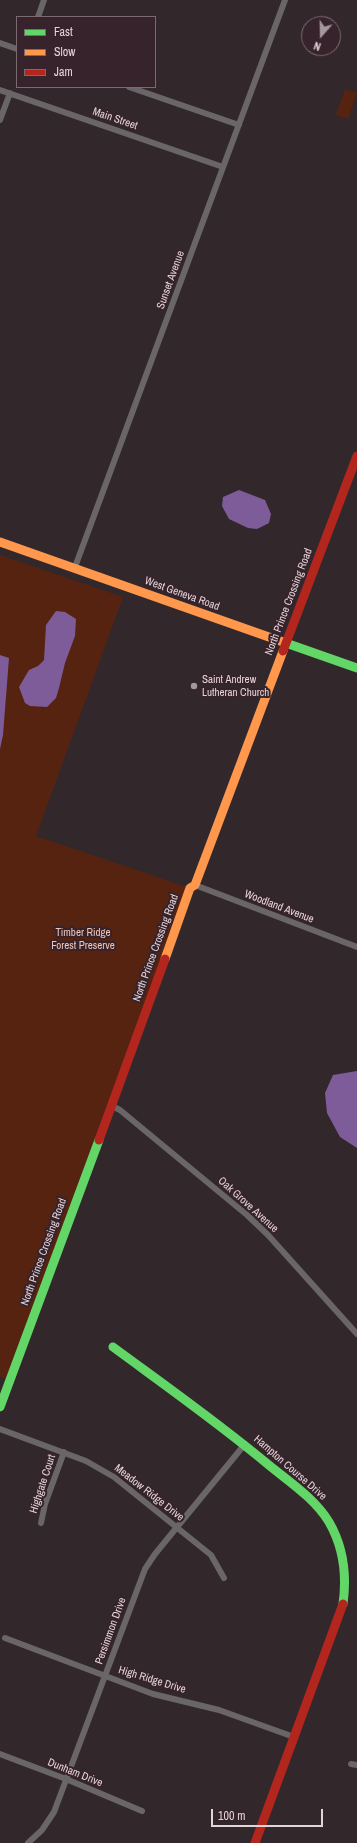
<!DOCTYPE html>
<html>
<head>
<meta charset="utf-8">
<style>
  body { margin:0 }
  #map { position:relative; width:357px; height:1843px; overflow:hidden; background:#32282c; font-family:"Archivo Narrow",sans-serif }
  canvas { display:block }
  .legend { position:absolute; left:16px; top:16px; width:140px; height:72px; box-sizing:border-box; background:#37232b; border:1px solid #7b6a70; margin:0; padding:5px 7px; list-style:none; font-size:12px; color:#e2d4d8 }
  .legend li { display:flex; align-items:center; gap:8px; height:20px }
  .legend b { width:20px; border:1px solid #7b6a70 }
  .north { position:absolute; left:301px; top:16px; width:40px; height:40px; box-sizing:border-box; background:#37232b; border:1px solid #7b6a70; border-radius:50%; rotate:200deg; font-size:11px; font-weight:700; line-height:16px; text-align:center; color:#e2d4d8 }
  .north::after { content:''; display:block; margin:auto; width:14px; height:18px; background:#a4989c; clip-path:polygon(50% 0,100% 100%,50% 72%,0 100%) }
  .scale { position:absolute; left:211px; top:1809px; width:112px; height:18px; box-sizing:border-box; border:2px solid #e2d4d8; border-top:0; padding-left:5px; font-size:12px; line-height:14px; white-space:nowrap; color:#e2d4d8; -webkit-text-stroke:3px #37232b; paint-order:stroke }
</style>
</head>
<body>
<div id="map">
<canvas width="357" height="1843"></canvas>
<ul class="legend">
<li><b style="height:5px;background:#63d668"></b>Fast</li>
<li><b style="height:5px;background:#ff974d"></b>Slow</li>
<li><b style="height:5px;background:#b3261e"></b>Jam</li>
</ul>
<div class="north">N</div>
<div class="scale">100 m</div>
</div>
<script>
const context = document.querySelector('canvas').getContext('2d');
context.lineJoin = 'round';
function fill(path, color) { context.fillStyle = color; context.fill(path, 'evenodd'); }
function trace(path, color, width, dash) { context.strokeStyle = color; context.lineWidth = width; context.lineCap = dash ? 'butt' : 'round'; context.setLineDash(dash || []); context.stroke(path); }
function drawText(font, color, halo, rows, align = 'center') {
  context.font = font + ' "Archivo Narrow",sans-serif'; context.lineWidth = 4; context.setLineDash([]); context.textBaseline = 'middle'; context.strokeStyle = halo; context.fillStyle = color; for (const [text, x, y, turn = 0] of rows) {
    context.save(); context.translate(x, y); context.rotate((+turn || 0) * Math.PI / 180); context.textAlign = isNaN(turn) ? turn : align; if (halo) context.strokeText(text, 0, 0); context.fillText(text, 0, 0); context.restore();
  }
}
fill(new Path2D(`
  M345,89L357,93L348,119L336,115Z
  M0,555L123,597L36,836L190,888L10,1381L0,1377Z`), '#552310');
fill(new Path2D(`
  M239,490L265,500L271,514L269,523L257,529L248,528L229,519L222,506L223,497Z
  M56,611L65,612L76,619L75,636L65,663L59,688L56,698L47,707L30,706L25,703L19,687L29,670L38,666L44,660L46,625Z
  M0,655L9,658L3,735L0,749Z
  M357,1071V1148L340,1137L327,1113L325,1093L333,1075Z`), '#7e5b99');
trace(new Path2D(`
  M38,17L44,0
  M0,43L17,49
  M129,87L239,125
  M0,90L223,167
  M0,120L10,93
  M75,567L285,0
  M195,885L357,947
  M112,1106L120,1110L247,1215L268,1235L357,1334
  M0,1429L86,1461L114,1477L211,1555L224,1578
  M41,1523L45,1504L64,1452
  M5,1638L153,1694L219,1710L294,1737
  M0,1754L66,1779L142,1811
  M351,1764L357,1765
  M28,1843L42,1830L54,1812L145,1569L155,1554L245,1444`), '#6a6566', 6);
trace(new Path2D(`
  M283,642L357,668
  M113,1347C166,1386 220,1424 270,1466C291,1483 315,1499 329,1522C344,1548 347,1575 343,1604
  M0,1407L99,1140`), '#63d668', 9);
trace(new Path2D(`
  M0,542L283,642
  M165,959L190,888L195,885L283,651`), '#ff974d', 9);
trace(new Path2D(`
  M283,651L357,456
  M99,1140L165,959
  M255,1843L343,1604`), '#b3261e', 9);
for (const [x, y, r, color] of [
  [194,686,4,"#a4989c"]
]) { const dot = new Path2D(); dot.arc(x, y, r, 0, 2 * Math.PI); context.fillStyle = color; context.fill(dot); trace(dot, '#37232b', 1.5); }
drawText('11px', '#e2d4d8', '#37232b', [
  ["Main Street",115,119,19],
  ["Sunset Avenue",171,280,-70],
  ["West Geneva Road",182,594,20],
  ["North Prince Crossing Road",289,602,-69],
  ["Woodland Avenue",279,907,21],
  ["North Prince Crossing Road",156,948,-70],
  ["Oak Grove Avenue",248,1205,42],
  ["North Prince Crossing Road",44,1252,-70],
  ["Hampton Course Drive",290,1468,41],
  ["Highgate Court",43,1484,-72],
  ["Meadow Ridge Drive",149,1493,38],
  ["Persimmon Drive",111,1631,-70],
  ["High Ridge Drive",152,1680,17],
  ["Dunham Drive",75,1773,22]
]);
drawText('11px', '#e2d4d8', '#37232b', [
  ["Saint Andrew",202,680],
  ["Lutheran Church",202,693]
], 'left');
drawText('11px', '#f2c5b5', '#37232b', [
  ["Timber Ridge",83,933],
  ["Forest Preserve",83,946]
]);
</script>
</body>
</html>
